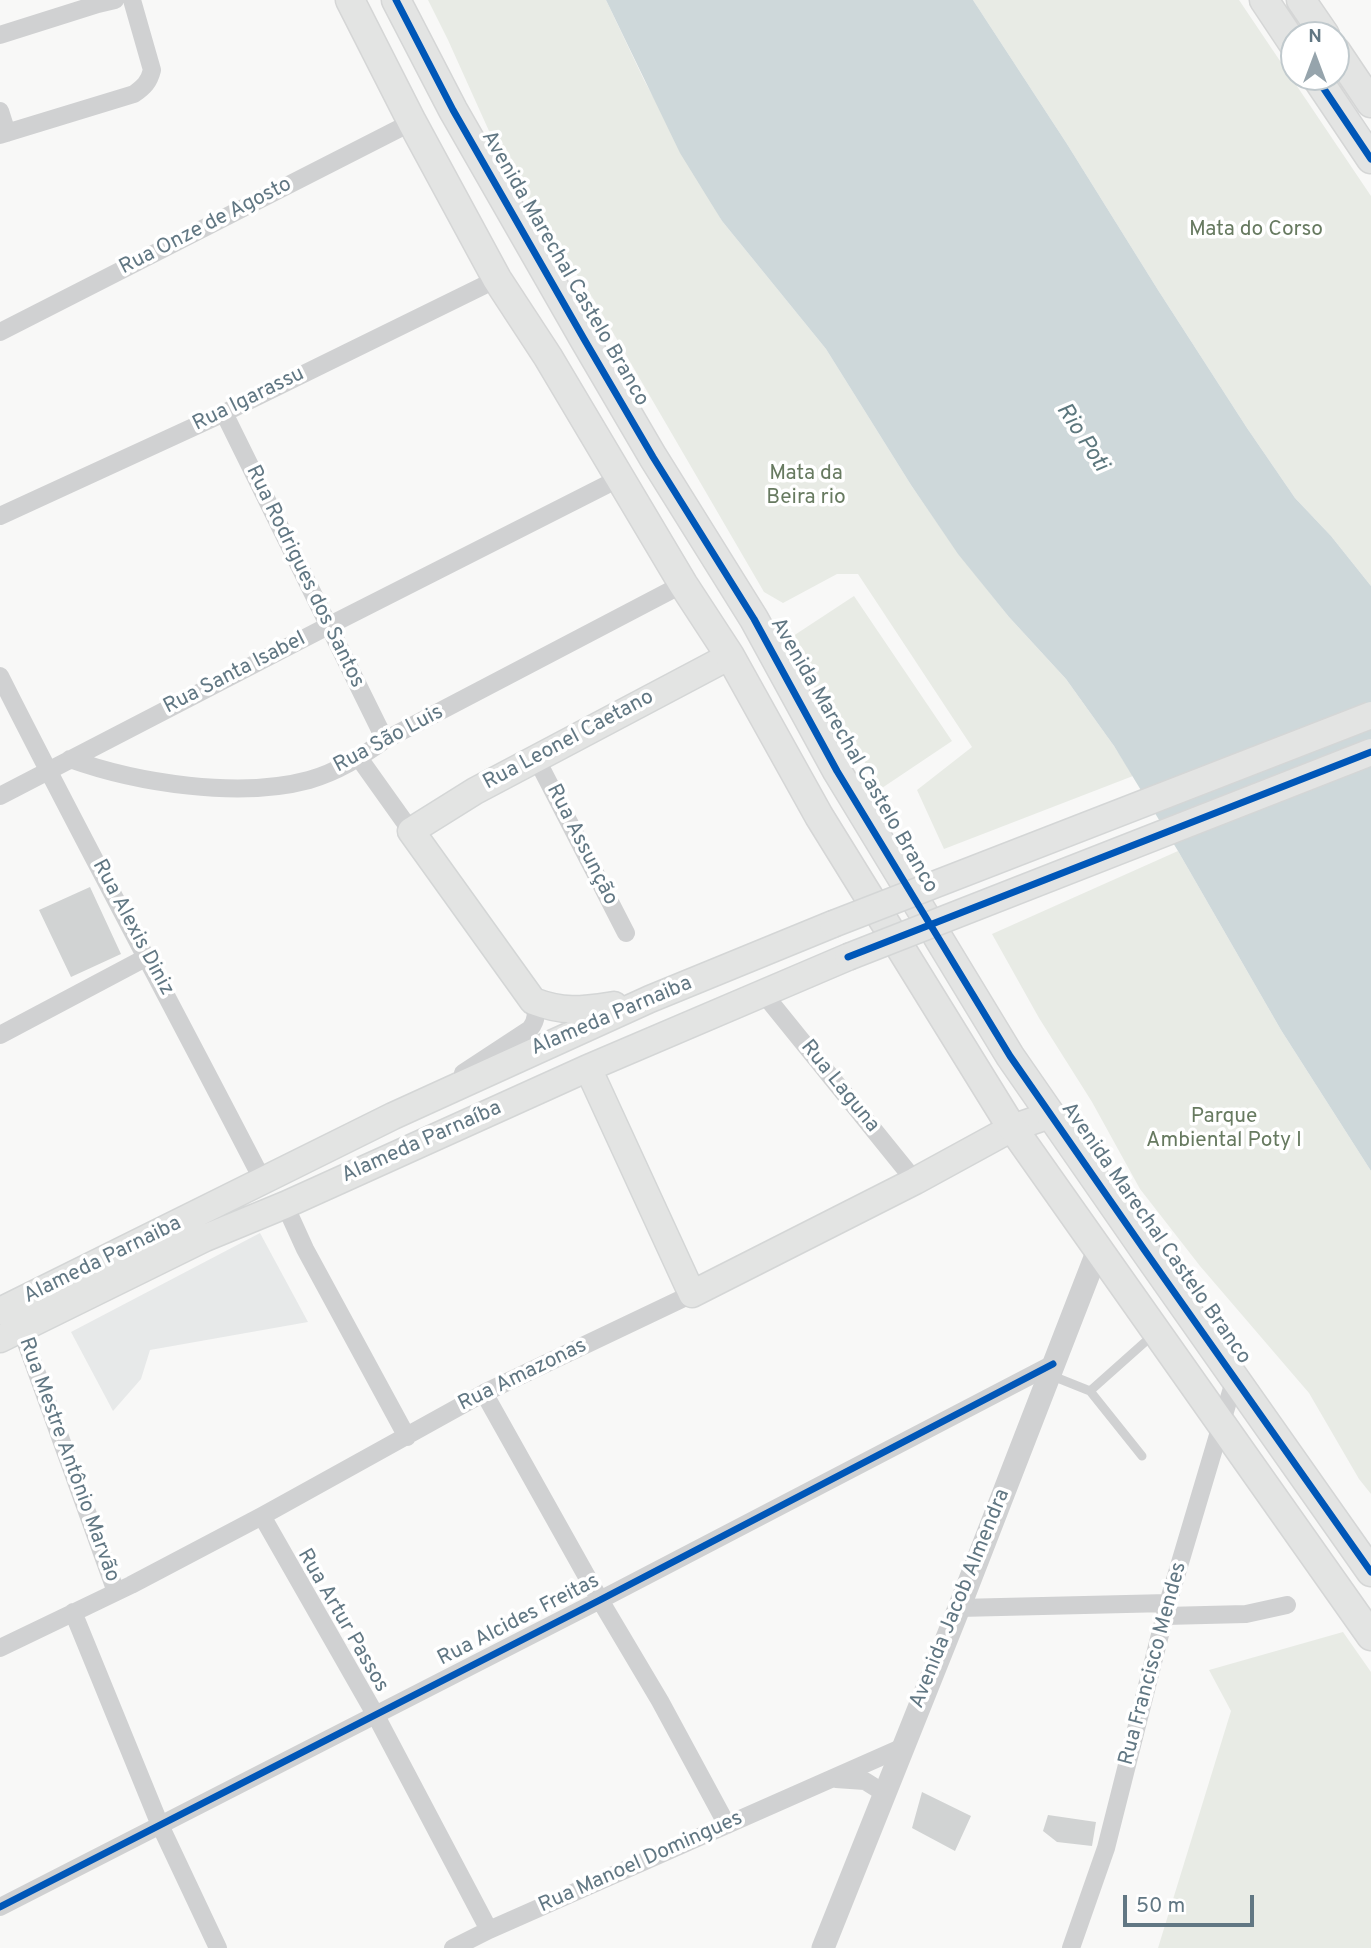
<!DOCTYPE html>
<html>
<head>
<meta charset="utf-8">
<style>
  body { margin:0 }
  #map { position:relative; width:1371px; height:1948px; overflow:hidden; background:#f8f8f7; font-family:Overpass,sans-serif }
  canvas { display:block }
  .north { position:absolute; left:1280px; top:21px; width:70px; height:70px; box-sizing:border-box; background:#fff; border:2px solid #c0c9cd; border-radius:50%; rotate:0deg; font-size:19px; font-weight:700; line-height:28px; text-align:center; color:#617783 }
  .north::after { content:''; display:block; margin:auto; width:24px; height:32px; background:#96a4ac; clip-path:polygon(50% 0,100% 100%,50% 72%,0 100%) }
  .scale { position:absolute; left:1123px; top:1895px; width:131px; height:32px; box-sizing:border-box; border:4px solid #617783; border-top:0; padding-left:9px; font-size:21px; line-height:24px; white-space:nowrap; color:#617783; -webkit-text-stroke:5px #fff; paint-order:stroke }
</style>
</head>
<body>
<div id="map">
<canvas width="1371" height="1948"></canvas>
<div class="north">N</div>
<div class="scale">50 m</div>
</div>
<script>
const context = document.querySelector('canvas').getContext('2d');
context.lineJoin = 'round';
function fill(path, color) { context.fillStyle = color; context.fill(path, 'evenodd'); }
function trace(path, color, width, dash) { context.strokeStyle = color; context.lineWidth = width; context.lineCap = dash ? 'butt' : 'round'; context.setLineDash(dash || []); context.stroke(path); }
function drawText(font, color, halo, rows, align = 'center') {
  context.font = font + ' Overpass,sans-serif'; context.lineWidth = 7; context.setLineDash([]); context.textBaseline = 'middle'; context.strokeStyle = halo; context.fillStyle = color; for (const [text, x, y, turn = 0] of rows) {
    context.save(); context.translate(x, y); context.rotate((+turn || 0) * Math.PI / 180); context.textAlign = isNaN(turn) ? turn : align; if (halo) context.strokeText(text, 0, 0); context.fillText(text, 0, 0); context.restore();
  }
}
fill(new Path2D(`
  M260,1233L308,1322L150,1350L141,1379L113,1411L71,1332Z`), '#e7e9e9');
fill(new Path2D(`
  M428,0H606L644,80L722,221L826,349L911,485L958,553L1009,617L1066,679L1114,746L1133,776L944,849L917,790L972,747L858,574H837L783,603L764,592L594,300L539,218L489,131L448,40Z
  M973,0H1239L1371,196V586L1331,536L1295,498L1247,428L1158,290L1067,144Z
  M854,596L952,741L882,788L784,642Z
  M1178,851L1281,1030L1371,1171V1494L1359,1479L1309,1393L1200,1266L1140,1189L1092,1102L1039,1018L992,934Z
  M1343,1632L1371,1672V1948H1158L1231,1711L1209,1670Z`), '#e8ebe5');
fill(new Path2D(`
  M606,0H973L1067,144L1158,290L1247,428L1295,498L1331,536L1371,586V1171L1281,1030L1178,851L1114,746L1066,679L1009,617L958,554L911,485L826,349L722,221L680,153Z`), '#ced8da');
fill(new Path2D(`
  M90,887L121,954L71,977L39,910Z
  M922,1792L971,1816L955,1851L912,1828Z
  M1048,1815L1096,1822L1092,1846L1057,1842L1043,1831Z`), '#d1d3d3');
const secondary = new Path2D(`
  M614,1005C581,1010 565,1013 533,1001L411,831L475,791L730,656
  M588,1068L692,1294L915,1181L1012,1128L1050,1115
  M0,1311L393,1116L650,999L833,924
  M0,1339L205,1238L285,1205L588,1068L848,957`);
const primary = new Path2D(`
  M350,0L412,122L497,279L548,357L683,584L730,656L819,816L1007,1120L1371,1636
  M396,0L453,110L584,339L653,457L754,619L837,771L1010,1056L1143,1248L1371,1572
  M1264,0L1294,45
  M1301,0L1325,35
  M1336,51L1371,103
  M1316,77L1371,159`);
trace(secondary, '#d4d6d6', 29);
trace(primary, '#d5d6d6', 31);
trace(new Path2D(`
  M1050,1375L1090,1391L1142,1456
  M1090,1391L1154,1334`), '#d0d1d2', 9);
trace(new Path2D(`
  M0,35L98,4L115,0
  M0,111L7,133
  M0,135L134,94C144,87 149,82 152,70L132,0
  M0,332L412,122
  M224,413L385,740
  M0,516L224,413L497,279
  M0,676C85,845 176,1012 263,1181
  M359,758L411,831
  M536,758L626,933
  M70,759C137,783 239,799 309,780C337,772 361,757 385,740L683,584
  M0,796L328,626L620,478
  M763,993L915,1181
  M0,1035L147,957
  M463,1073L530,1029C538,1019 536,1012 533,1001
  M285,1205L305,1249L407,1437
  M21,1329L116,1592
  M484,1393L600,1600L660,1701L727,1825
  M262,1516L375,1714L489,1930
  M959,1608L1168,1603
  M73,1612L160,1825L218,1948
  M1165,1616L1246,1614L1287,1605
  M0,1648L131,1585L262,1516L484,1393L692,1294
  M836,1779L865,1781L884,1793
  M0,1907L600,1600L1053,1364
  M453,1948L489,1930L901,1748
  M1071,1948L1106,1848L1168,1603L1235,1378`), '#d0d1d2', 18);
trace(new Path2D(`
  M823,1948L959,1608L1098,1250`), '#d0d1d2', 23);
trace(secondary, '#e3e4e3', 26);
trace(primary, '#e3e4e3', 28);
const secondaryBridge = new Path2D(`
  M833,924L1371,715
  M848,957L1371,752`);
trace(secondaryBridge, '#d4d6d6', 29, []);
trace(secondaryBridge, '#e3e4e3', 26);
trace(new Path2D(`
  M396,0L453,110L584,339L653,457L754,619L837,771L1010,1056L1143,1248L1371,1572
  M1316,77L1371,159
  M848,957L1371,752
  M0,1907L600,1600L1053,1364`), '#0057b8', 7);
drawText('21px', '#617783', '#fff', [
  ["Rua Onze de Agosto",206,227,-27],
  ["Avenida Marechal Castelo Branco",564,269,60],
  ["Rua Igarassu",249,400,-26],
  ["Rua Rodrigues dos Santos",304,577,64],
  ["Rua Santa Isabel",235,674,-27],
  ["Rua São Luis",389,740,-28],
  ["Rua Leonel Caetano",569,741,-28],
  ["Avenida Marechal Castelo Branco",853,756,60],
  ["Rua Assunção",581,845,63],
  ["Rua Alexis Diniz",132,928,62],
  ["Alameda Parnaiba",612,1017,-23],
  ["Rua Laguna",839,1087,51],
  ["Alameda Parnaíba",422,1143,-24],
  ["Avenida Marechal Castelo Branco",1155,1234,55],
  ["Alameda Parnaiba",103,1261,-26],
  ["Rua Amazonas",523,1376,-26],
  ["Rua Mestre Antônio Marvão",68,1460,70],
  ["Avenida Jacob Almendra",961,1599,-68],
  ["Rua Artur Passos",342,1621,60],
  ["Rua Alcides Freitas",519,1621,-27],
  ["Rua Francisco Mendes",1154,1664,-75],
  ["Rua Manoel Domingues",641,1863,-24]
]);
drawText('21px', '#677a60', '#fff', [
  ["Mata do Corso",1256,231],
  ["Mata da",806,475],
  ["Beira rio",806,499],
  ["Parque",1224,1118],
  ["Ambiental Poty I",1224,1142]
]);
drawText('italic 23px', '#5c777d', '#fff', [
  ["Rio Poti",1081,438,57]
]);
</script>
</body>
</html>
